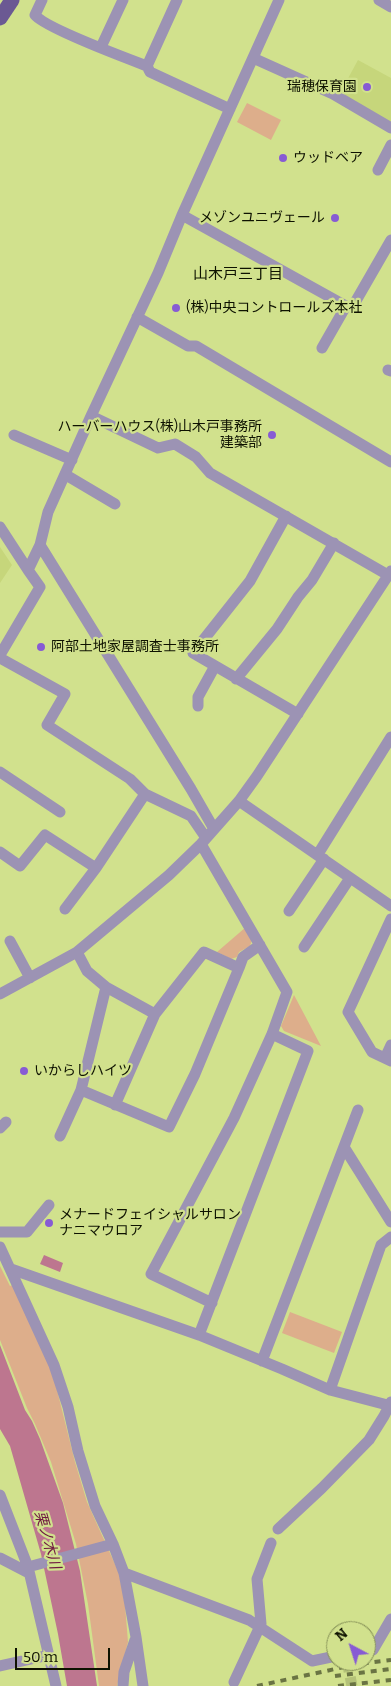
<!DOCTYPE html>
<html>
<head>
<meta charset="utf-8">
<style>
  body { margin:0 }
  #map { position:relative; width:391px; height:1686px; overflow:hidden; background:#d1e18d; font-family:Bitter,serif }
  canvas { display:block }
  .north { position:absolute; left:326px; top:1621px; width:50px; height:50px; box-sizing:border-box; background:#d1e18d; border:1px solid #838e55; border-radius:50%; rotate:320deg; font-size:14px; font-weight:700; line-height:20px; text-align:center; color:#0e1200 }
  .north::after { content:''; display:block; margin:auto; width:18px; height:22px; background:#875bd4; clip-path:polygon(50% 0,100% 100%,50% 72%,0 100%) }
  .scale { position:absolute; left:15px; top:1648px; width:95px; height:22px; box-sizing:border-box; border:2px solid #0e1200; border-top:0; padding-left:6px; font-size:15px; line-height:18px; white-space:nowrap; color:#0e1200; -webkit-text-stroke:4px #d1e18d; paint-order:stroke }
</style>
</head>
<body>
<div id="map">
<canvas width="391" height="1686"></canvas>
<div class="north">N</div>
<div class="scale">50 m</div>
</div>
<script>
const context = document.querySelector('canvas').getContext('2d');
context.lineJoin = 'round';
function fill(path, color) { context.fillStyle = color; context.fill(path, 'evenodd'); }
function trace(path, color, width, dash) { context.strokeStyle = color; context.lineWidth = width; context.lineCap = dash ? 'butt' : 'round'; context.setLineDash(dash || []); context.stroke(path); }
function drawText(font, color, halo, rows, align = 'center') {
  context.font = font + ' Bitter,"Noto Sans JP",serif'; context.lineWidth = 4.5; context.setLineDash([]); context.textBaseline = 'middle'; context.strokeStyle = halo; context.fillStyle = color; for (const [text, x, y, turn = 0] of rows) {
    context.save(); context.translate(x, y); context.rotate((+turn || 0) * Math.PI / 180); context.textAlign = isNaN(turn) ? turn : align; if (halo) context.strokeText(text, 0, 0); context.fillText(text, 0, 0); context.restore();
  }
}
fill(new Path2D(`
  M358,60L391,78V123L339,95Z
  M0,547L12,565L0,583Z`), '#c6d67b');
fill(new Path2D(`
  M247,103L281,120L271,140L237,122Z
  M246,927L252,940L250,946L239,952L237,957L231,959L217,952Z
  M294,995L321,1046L284,1031L281,1026Z
  M0,1266L10,1286L13,1285L52,1370L75,1462L87,1502L119,1573L125,1605L128,1642L117,1686H99L88,1604L76,1544L51,1462L35,1424L27,1408L0,1340Z
  M290,1312L342,1332L334,1353L282,1333Z`), '#ddae8b');
fill(new Path2D(`
  M44,1255L63,1263L60,1272L40,1264Z
  M0,1345L25,1410L32,1421L40,1439L63,1503L80,1571L97,1686H67L58,1634L41,1554L10,1446L0,1429Z`), '#bd768f');
trace(new Path2D(`
  M347,1661L352,1686`), '#b4c278', 11, [11, 5.5]);
trace(new Path2D(`
  M42,0L35,15C45,28 126,58 147,66L150,72L230,109
  M379,0L391,7
  M101,47L123,0
  M253,58L333,94L391,128
  M147,66L177,0
  M378,170L391,145
  M182,215L346,306L322,348
  M353,306L391,240
  M137,317L188,346H196L391,462
  M388,370L391,371
  M91,416L158,448L175,444L196,457L210,473L388,575
  M14,435L72,460
  M66,475L115,504
  M286,516L250,581L193,653L298,714
  M0,527L28,570
  M40,545L191,789L214,829
  M0,655L40,587L28,570L40,545L48,512L91,416L158,273L182,215L279,0
  M0,658L65,694L47,725L130,779L145,794L191,816L206,838
  M236,679L277,629L298,597L312,580L334,543
  M198,706V697L215,666
  M0,772L60,812
  M239,801L391,906
  M201,844L287,992L272,1034L234,1118L151,1274L212,1303
  M0,852L20,866L45,835L96,868
  M318,854L391,737
  M65,909L96,868L145,794
  M289,911L324,859
  M391,919L348,1012L372,1052L391,1061
  M10,941L30,978
  M304,947L350,878
  M77,952L87,971L106,987L155,1014
  M106,987L81,1090L169,1127L195,1074L239,968L243,957L260,945
  M0,994L77,952L169,875L201,844L239,801L257,776L391,571
  M385,1058L391,1045
  M115,1105L155,1014L204,952L239,968
  M0,1128L6,1122
  M60,1136L81,1090
  M344,1147L391,1222
  M0,1232H27L49,1205
  M0,1247L54,1365L68,1407L78,1451L95,1506L113,1544L124,1573L136,1637L143,1686
  M11,1269L199,1335L282,1369L330,1390L391,1406
  M199,1335L308,1051L272,1034
  M262,1361L358,1110
  M330,1390L381,1245L391,1237
  M0,1495L28,1567L56,1686
  M278,1529L322,1488L369,1440L384,1416L391,1402
  M0,1558L29,1573
  M28,1567L113,1544
  M124,1573L249,1620L312,1661L336,1656
  M366,1652L373,1650L391,1619
  M0,1666L49,1655
  M234,1682L261,1624L257,1579L271,1543
  M123,1686L124,1672L135,1640`), '#9c93b4', 11);
trace(new Path2D(`
  M0,18L12,0`), '#6b5993', 15);
trace(new Path2D(`
  M335,1676L391,1669
  M257,1686L358,1664L391,1660
  M338,1686L391,1680`), '#6a7443', 4, [6, 6]);
for (const [x, y, r, color] of [
  [367,87,5,"#875bd4"],
  [283,158,5,"#875bd4"],
  [335,218,5,"#875bd4"],
  [176,308,5,"#875bd4"],
  [272,435,5,"#875bd4"],
  [41,647,5,"#875bd4"],
  [24,1071,5,"#875bd4"],
  [49,1223,5,"#875bd4"]
]) { const dot = new Path2D(); dot.arc(x, y, r, 0, 2 * Math.PI); context.fillStyle = color; context.fill(dot); trace(dot, '#d1e18d', 2); }
drawText('14px', '#0e1200', '#d1e18d', [
  ["瑞穂保育園",357,87,"right"],
  ["ウッドベア",293,158],
  ["メゾンユニヴェール",325,218,"right"],
  ["(株)中央コントロールズ本社",186,308],
  ["ハーバーハウス(株)山木戸事務所",262,427,"right"],
  ["建築部",262,443,"right"],
  ["阿部土地家屋調査士事務所",51,647],
  ["いからしハイツ",34,1071],
  ["メナードフェイシャルサロン",59,1215],
  ["ナニマウロア",59,1231]
], 'left');
drawText('15px', '#0e1200', '#d1e18d', [
  ["山木戸三丁目",238,275]
]);
drawText('italic 15px', '#6f1940', '#d1e18d', [
  ["栗ノ木川",47,1540,74]
]);
</script>
</body>
</html>
